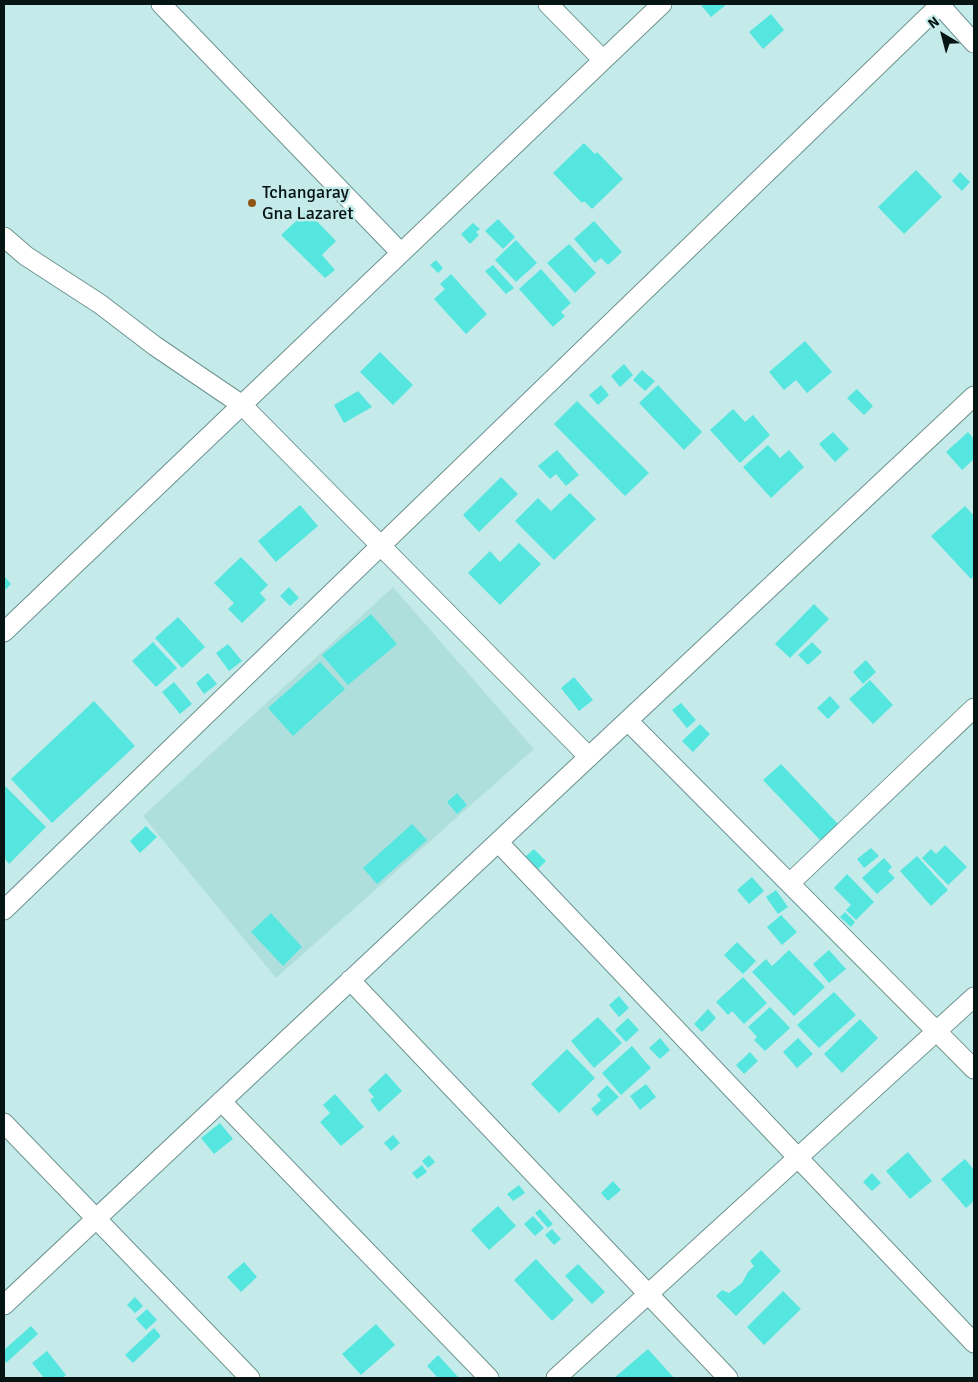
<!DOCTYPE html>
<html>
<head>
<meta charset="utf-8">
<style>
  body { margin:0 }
  #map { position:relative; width:978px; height:1382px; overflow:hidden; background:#c4ebe9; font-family:Signika,sans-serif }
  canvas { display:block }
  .frame { position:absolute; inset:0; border:5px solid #061413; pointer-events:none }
  .north { position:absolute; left:918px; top:10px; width:50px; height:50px; -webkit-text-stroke:4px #c4ebe9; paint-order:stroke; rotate:323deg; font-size:14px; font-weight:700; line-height:20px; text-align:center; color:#061413 }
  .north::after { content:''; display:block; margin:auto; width:18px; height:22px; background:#061413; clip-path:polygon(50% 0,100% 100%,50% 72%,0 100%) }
</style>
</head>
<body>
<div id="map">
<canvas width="978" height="1382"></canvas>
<div class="frame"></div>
<div class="north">N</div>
</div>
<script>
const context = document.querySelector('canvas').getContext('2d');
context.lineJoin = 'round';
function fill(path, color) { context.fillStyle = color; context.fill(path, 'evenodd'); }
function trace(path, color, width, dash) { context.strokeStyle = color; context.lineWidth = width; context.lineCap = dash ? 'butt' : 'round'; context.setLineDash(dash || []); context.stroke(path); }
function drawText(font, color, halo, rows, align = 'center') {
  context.font = font + ' Signika,sans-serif'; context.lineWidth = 5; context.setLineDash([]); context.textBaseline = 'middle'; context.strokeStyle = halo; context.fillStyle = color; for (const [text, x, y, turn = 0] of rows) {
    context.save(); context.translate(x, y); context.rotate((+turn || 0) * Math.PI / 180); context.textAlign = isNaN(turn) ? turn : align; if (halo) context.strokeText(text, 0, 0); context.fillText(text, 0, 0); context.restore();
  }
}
fill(new Path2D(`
  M393,587L534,749L276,978L143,816Z`), '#afdfdc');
fill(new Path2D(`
  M702,4H727L711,17L701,5Z
  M771,14L784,30L763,49L749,32Z
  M584,143L595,154L597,152L623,179L592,209L584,201L582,203L553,173Z
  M916,170L942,197L904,234L878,207Z
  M960,172L970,182L962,191L952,181Z
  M307,211L336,241L322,255L335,270L325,278L281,235Z
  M498,219L515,237L503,249L485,231Z
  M594,221L622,252L608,265L601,258L595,263L574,239Z
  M473,223L480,229L476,232L479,235L470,244L461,234Z
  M516,240L537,263L516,282L495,260Z
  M569,244L596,273L575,293L547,263Z
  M436,260L443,268L438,273L430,265Z
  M493,265L514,288L506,294L485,271Z
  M541,269L571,303L561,312L565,316L553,327L519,289Z
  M451,274L487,314L466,334L434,299L445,289L440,284Z
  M805,341L832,372L807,393L796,380L784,390L769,372Z
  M380,352L413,385L393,405L360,372Z
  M624,364L633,375L620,387L611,376Z
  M642,370L655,381L645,391L633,380Z
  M601,385L609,395L598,405L589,395Z
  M658,385L702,432L684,450L639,403Z
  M857,389L873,406L864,415L847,398Z
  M358,391L372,407L344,423L334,405Z
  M577,401L649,473L625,496L554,424Z
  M733,409L745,422L753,415L770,435L740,463L710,430Z
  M833,432L849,449L835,462L819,444Z
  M968,432L974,439V459L962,470L946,452Z
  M768,445L780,458L789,450L804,467L771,498L743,467Z
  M557,450L579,475L566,486L556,474L550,479L538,466Z
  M501,477L518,494L479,532L463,515Z
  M570,493L596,519L554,560L515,521L538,498L551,511Z
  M300,505L318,526L276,562L258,541Z
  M965,506L974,516V576L971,579L931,536Z
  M519,543L541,564L500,605L468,573L490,551L500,562Z
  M241,557L268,585L260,593L266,600L242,623L228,609L234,603L214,583Z
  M4,576L11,584L4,591Z
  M289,587L299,598L290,606L280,596Z
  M814,604L829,619L790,658L775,644Z
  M371,614L397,644L348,685L322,655Z
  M178,617L205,647L182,668L155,638Z
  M153,642L177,668L156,687L132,661Z
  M812,642L822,652L808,665L798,655Z
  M228,644L242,661L229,671L216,653Z
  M866,660L876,672L863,684L853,672Z
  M320,662L345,689L293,736L268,708Z
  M208,673L217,684L204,694L196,683Z
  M574,677L593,700L579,711L561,688Z
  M870,680L893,705L873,724L849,699Z
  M174,682L192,704L180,714L162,692Z
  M830,696L840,707L828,719L817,708Z
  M94,701L135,746L52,823L11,779Z
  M681,703L696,720L687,728L672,710Z
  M700,724L710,734L693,752L682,741Z
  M781,764L839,825L822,842L763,780Z
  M4,785L46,827L9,864L4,858Z
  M457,793L467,805L457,814L447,802Z
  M412,824L427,840L377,884L363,868Z
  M146,826L157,837L140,853L130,841Z
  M945,845L967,867L948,885L922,858L931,849L936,854Z
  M871,848L879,856L864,868L857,859Z
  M534,849L546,861L538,869L525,857Z
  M917,856L948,890L931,906L900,871Z
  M884,858L892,867L888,871L895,878L877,894L862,878Z
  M847,874L874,902L856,920L846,910L851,905L834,888Z
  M752,877L764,891L749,904L737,890Z
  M776,890L788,907L778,914L766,897Z
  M845,912L855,922L851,927L840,917Z
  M271,913L302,947L283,966L251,932Z
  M781,915L797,932L782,945L767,927Z
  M737,942L756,961L743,974L724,955Z
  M789,950L825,987L794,1016L752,972L766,959L772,966Z
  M829,950L846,969L829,983L813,964Z
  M743,977L767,1003L744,1024L732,1011L728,1015L716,1002Z
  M834,992L856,1015L819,1048L797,1025Z
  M619,996L629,1008L619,1017L609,1005Z
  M770,1007L790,1028L765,1051L754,1040L757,1037L748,1027Z
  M708,1009L716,1018L702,1032L694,1024Z
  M598,1017L622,1043L594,1068L571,1041Z
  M628,1018L639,1030L626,1042L615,1030Z
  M860,1019L878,1038L842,1073L824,1054Z
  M660,1038L670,1050L660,1059L649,1048Z
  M798,1038L813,1054L797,1068L783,1052Z
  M632,1046L651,1068L621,1095L602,1073Z
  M567,1049L595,1078L559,1113L531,1084Z
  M750,1052L758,1061L744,1074L736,1065Z
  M386,1073L402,1091L379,1112L370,1100L374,1097L368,1090Z
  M646,1084L656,1097L640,1110L630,1096Z
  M607,1085L619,1097L597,1116L591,1109L601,1100L597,1095Z
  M335,1094L364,1127L341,1146L320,1122L330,1113L323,1105Z
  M220,1123L233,1139L214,1154L201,1138Z
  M393,1135L400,1143L391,1151L384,1143Z
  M908,1152L932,1181L910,1199L886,1171Z
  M429,1155L435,1162L428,1168L422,1161Z
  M965,1159L974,1170V1201L966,1208L941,1179Z
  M422,1165L427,1172L417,1179L412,1173Z
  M872,1173L881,1183L872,1191L863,1182Z
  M613,1181L621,1190L608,1201L601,1193Z
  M519,1185L525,1193L513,1201L507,1194Z
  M498,1206L516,1226L489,1250L471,1230Z
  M540,1209L553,1224L548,1228L535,1213Z
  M533,1216L544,1228L535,1236L524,1224Z
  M552,1229L561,1239L554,1245L545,1235Z
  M761,1250L781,1271L736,1316L716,1296L722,1290L729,1293L742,1283L748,1272L754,1266L750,1261Z
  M536,1259L574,1300L552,1321L514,1280Z
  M244,1262L257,1277L241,1292L227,1277Z
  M578,1264L605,1292L592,1304L565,1276Z
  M783,1291L801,1309L764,1345L747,1327Z
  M135,1297L143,1306L135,1313L127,1305Z
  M147,1309L157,1320L146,1330L136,1319Z
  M376,1324L395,1345L361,1375L342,1354Z
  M31,1326L38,1334L6,1363L4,1360V1350Z
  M154,1328L161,1336L133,1363L125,1355Z
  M648,1349L674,1378H614Z
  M47,1351L66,1375L62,1378H44L32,1363Z
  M438,1355L459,1378H438L427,1366Z`), '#55e6e0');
const street = new Path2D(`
  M161,4L401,253
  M548,4L603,60
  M939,4L974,43
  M4,237L26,256L100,304L155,346L242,405L589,757
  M4,632L662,4
  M628,721L974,1069
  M498,842L974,1343
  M790,883L974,708
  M4,910L941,4
  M350,980L728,1378
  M221,1101L489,1378
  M4,1123L250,1378
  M4,1305L974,396
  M556,1378L974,997`);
trace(street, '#6e9391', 21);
trace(street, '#fff', 19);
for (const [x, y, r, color] of [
  [252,203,5,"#8f5413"]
]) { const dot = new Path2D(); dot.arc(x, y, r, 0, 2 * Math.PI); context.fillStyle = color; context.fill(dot); trace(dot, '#c4ebe9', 2); }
drawText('18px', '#061413', '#c4ebe9', [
  ["Tchangaray",262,193],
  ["Gna Lazaret",262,214]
], 'left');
</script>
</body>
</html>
